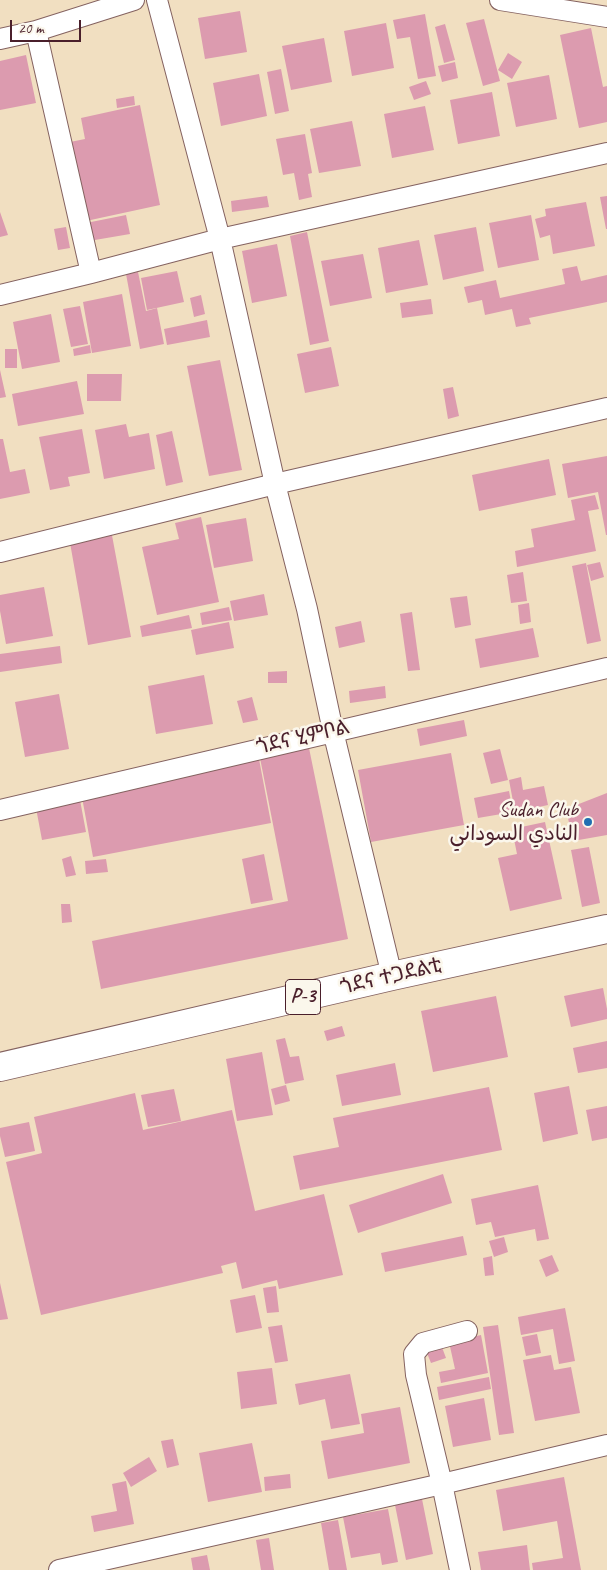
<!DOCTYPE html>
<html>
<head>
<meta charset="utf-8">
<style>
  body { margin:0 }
  #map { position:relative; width:607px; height:1570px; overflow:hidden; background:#f1dfc1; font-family:Caveat,sans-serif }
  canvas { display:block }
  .scale { position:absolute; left:10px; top:20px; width:71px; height:22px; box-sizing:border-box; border:2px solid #4a1f2b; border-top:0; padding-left:6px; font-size:15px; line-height:18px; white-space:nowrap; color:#4a1f2b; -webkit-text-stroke:4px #fbf7ec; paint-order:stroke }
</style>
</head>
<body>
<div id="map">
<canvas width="607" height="1570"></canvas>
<div class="scale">20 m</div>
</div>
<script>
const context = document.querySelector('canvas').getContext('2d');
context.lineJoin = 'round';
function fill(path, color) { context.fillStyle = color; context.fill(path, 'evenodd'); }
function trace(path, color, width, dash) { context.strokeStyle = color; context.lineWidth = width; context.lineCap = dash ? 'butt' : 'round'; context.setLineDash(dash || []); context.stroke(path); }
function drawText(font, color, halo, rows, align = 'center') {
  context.font = font + ' Caveat,"Playpen Sans Arabic","Noto Sans Ethiopic",sans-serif'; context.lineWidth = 5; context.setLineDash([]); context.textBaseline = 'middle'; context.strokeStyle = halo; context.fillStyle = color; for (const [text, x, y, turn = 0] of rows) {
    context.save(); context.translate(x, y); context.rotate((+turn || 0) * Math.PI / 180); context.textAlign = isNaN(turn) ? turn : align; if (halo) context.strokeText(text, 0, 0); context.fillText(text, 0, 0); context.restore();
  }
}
fill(new Path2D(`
  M240,11L247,52L205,59L198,18Z
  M425,14L436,76L418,79L410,37L397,39L393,20Z
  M484,19L500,81L483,86L466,23Z
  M386,23L394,68L352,76L344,31Z
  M445,24L455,60L444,63L435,27Z
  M591,28L603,87L607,86V122L579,128L560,35Z
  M324,38L332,82L291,90L282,46Z
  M508,53L522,62L512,79L498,70Z
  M26,55L36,103L0,110V61Z
  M455,62L458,78L442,82L438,66Z
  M281,69L289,111L275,114L267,72Z
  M259,74L267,116L221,126L213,83Z
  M549,75L557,119L516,127L507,83Z
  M426,81L431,94L414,100L409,87Z
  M492,92L500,136L458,144L450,100Z
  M134,96L135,105L117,108L116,99Z
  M140,105L160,205L86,221L70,142L85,139L81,118Z
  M425,106L434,150L392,158L384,114Z
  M352,121L361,166L319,173L310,129Z
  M305,134L312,173L308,174L312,197L299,200L294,173L283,175L276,139Z
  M267,196L269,207L232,212L231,201Z
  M607,196V229H606L600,197Z
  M586,202L595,246L553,254L550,235L540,238L535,219L546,216L545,209Z
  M0,212L8,235L0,237Z
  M126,215L130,234L89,241L86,223Z
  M531,215L539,260L498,268L489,223Z
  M66,227L70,248L58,250L54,229Z
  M476,227L484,271L443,280L434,235Z
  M307,232L329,341L310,345L290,236Z
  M419,240L428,285L386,293L378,248Z
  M277,244L287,296L252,303L242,251Z
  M363,254L372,298L330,306L321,261Z
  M577,266L581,281L607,275V302L529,318L531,324L516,327L512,309L485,315L482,300L468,303L464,287L496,280L500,298L565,284L562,269Z
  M177,271L184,302L147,310L141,278Z
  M138,272L146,311L157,308L164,344L140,349L126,274Z
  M122,294L131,346L92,353L83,302Z
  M201,295L205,314L194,317L190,298Z
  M431,299L433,314L402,318L400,303Z
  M80,306L88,344L71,347L63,309Z
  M51,314L60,362L22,369L13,322Z
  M207,320L210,337L167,345L164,329Z
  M90,345L91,353L74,356L73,349Z
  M331,347L339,386L305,393L297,354Z
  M5,349H17V368H5Z
  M220,360L242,470L209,476L187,366Z
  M0,370L6,397L0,398Z
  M87,374H122L121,401H87Z
  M77,381L84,414L18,426L12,394Z
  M453,387L459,416L448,419L443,389Z
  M126,424L129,437L149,433L155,469L104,479L95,430Z
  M82,429L90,473L68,477L70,486L50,490L39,437Z
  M172,431L183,482L166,486L156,435Z
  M0,439H3L10,472L25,469L30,493L0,499Z
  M607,456V535H606L598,492L568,498L562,464Z
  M549,459L556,495L479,511L472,475Z
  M595,495L599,509L588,511L596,551L517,567L515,551L534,547L531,529L575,520L571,500Z
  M201,517L219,602L157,615L142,547L179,539L175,523Z
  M246,518L253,561L214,568L206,525Z
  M111,530L131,637L88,645L69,537Z
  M600,562L604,577L591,581L587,565Z
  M586,563L601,641L587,644L572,566Z
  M523,572L527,601L511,603L507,575Z
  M44,587L53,636L6,644L0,611V595Z
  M264,594L268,615L234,621L230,601Z
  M467,596L471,625L455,628L450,598Z
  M529,603L531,622L520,624L518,605Z
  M229,607L232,620L202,625L200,613Z
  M412,612L420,670L408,671L400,614Z
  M189,615L192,628L142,637L140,626Z
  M361,621L365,642L339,648L335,627Z
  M229,622L234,648L196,655L191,630Z
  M533,628L539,657L480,668L475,639Z
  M60,646L62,663L0,672V654Z
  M287,671V683H268V672Z
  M204,675L213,724L156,734L148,686Z
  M385,686L386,698L350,703L349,691Z
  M59,694L69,749L25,757L15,702Z
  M252,697L258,720L243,723L237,701Z
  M464,720L467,736L420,746L417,729Z
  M309,748L348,939L101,989L92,941L288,901L260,758Z
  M500,749L508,780L491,784L483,753Z
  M451,753L464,825L371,842L358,770Z
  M259,759L271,823L93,857L81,792Z
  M521,777L523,790L544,786L548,805L515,812L509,780Z
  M509,791L513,812L478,818L474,798Z
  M607,793V835L573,841L566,809Z
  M80,800L86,832L42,840L36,808Z
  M545,822L562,899L510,911L498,858L517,854L512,829Z
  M589,847L600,903L582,907L571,850Z
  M264,854L273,900L251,904L242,859Z
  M71,856L76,875L66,877L62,859Z
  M106,859L108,872L86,874L85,861Z
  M61,904H70L72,922L62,923Z
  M603,988L607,1009V1019L571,1027L564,996Z
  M496,996L508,1057L433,1072L421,1011Z
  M342,1026L345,1036L327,1041L324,1031Z
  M285,1038L290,1057L299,1056L304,1080L285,1084L276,1040Z
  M607,1041V1068L578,1073L573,1048Z
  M262,1052L273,1115L237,1121L226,1059Z
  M395,1063L401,1095L342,1106L336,1075Z
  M286,1085L290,1101L275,1105L271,1089Z
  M569,1086L578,1134L543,1142L534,1093Z
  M489,1087L502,1150L300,1190L293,1156L339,1147L333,1118Z
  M174,1089L181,1121L148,1127L141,1095Z
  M135,1093L143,1130L232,1110L255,1211L324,1194L343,1275L279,1289L277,1280L242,1289L236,1262L221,1266L223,1273L41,1315L6,1162L42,1153L34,1117Z
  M607,1106V1138L592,1141L586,1110Z
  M29,1122L35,1151L5,1157L0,1136V1128Z
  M443,1174L452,1203L358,1233L349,1205Z
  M538,1185L549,1239L537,1241L535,1229L495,1237L491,1222L476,1225L471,1199Z
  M463,1236L467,1255L385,1272L381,1253Z
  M504,1237L508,1252L494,1257L489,1241Z
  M552,1255L559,1271L546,1277L539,1260Z
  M492,1256L494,1275L485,1276L483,1258Z
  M0,1283L8,1319L0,1320Z
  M276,1286L279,1312L267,1313L263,1288Z
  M255,1295L262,1328L236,1333L230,1300Z
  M565,1308L575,1361L559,1364L553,1329L521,1335L518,1317Z
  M282,1325L288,1361L275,1363L268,1327Z
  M498,1325L514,1433L499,1435L483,1327Z
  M537,1334L541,1353L526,1356L522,1337Z
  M481,1335L488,1373L441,1383L439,1372L455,1369L449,1342Z
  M440,1342L446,1358L431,1363L425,1348Z
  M551,1355L554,1370L571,1367L580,1413L535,1421L523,1360Z
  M272,1368L277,1404L241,1409L237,1372Z
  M350,1374L360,1424L331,1429L325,1399L299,1405L295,1384Z
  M489,1377L491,1389L439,1400L437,1387Z
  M484,1398L491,1440L453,1447L445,1406Z
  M400,1407L410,1463L328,1479L321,1441L364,1433L361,1414Z
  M173,1439L179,1465L167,1468L161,1441Z
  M252,1443L262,1492L208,1502L199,1453Z
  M149,1457L157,1471L131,1487L123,1473Z
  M290,1474L291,1488L265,1491L264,1477Z
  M564,1477L581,1570H533L532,1563L563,1558L557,1521L503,1531L496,1490Z
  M126,1481L134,1524L94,1532L91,1516L117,1511L112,1484Z
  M422,1499L433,1554L406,1560L395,1505Z
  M388,1509L398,1562L382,1565L380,1553L351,1558L343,1517Z
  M338,1520L347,1570H329L321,1523Z
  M269,1538L274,1570H261L256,1540Z
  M527,1545L530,1570H481L478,1552Z
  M207,1555L210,1570H193L191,1558Z`), '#dc9baf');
const minor = new Path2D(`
  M157,0L220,239L275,484L307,609L333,731L392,976
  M500,0L607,17
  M36,31L91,273
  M0,39L36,31L134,0
  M0,295L91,273L220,239L607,153
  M0,552L275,484L607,408
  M0,810L607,668
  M59,1570L442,1484L607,1445
  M460,1570L442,1484L416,1375L414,1354L423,1343L467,1331`);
const primary = new Path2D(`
  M0,1067L392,976L607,929`);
trace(minor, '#846260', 22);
trace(primary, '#846260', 30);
trace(minor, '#fff', 20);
trace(primary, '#fff', 28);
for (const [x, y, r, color] of [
  [588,822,5,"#1f6fb2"]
]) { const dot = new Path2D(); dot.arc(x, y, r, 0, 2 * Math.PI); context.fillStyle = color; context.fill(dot); trace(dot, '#fbf7ec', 2); }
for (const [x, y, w] of [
  [303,997,35]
]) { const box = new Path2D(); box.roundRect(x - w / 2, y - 17.5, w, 35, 4); context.fillStyle = '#fbf7ec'; context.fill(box); trace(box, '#4a1f2b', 1); }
drawText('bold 20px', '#4a1f2b', null, [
  ["P-3",303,997]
]);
drawText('21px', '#4a1f2b', '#fbf7ec', [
  ["ጎደና ሂምቦል",303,738,-13],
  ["ጎደና ተጋደልቲ",391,977,-13]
]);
drawText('21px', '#4a1f2b', '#fbf7ec', [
  ["Sudan Club",578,810],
  ["النادي السوداني",578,834]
], 'right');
</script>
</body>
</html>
